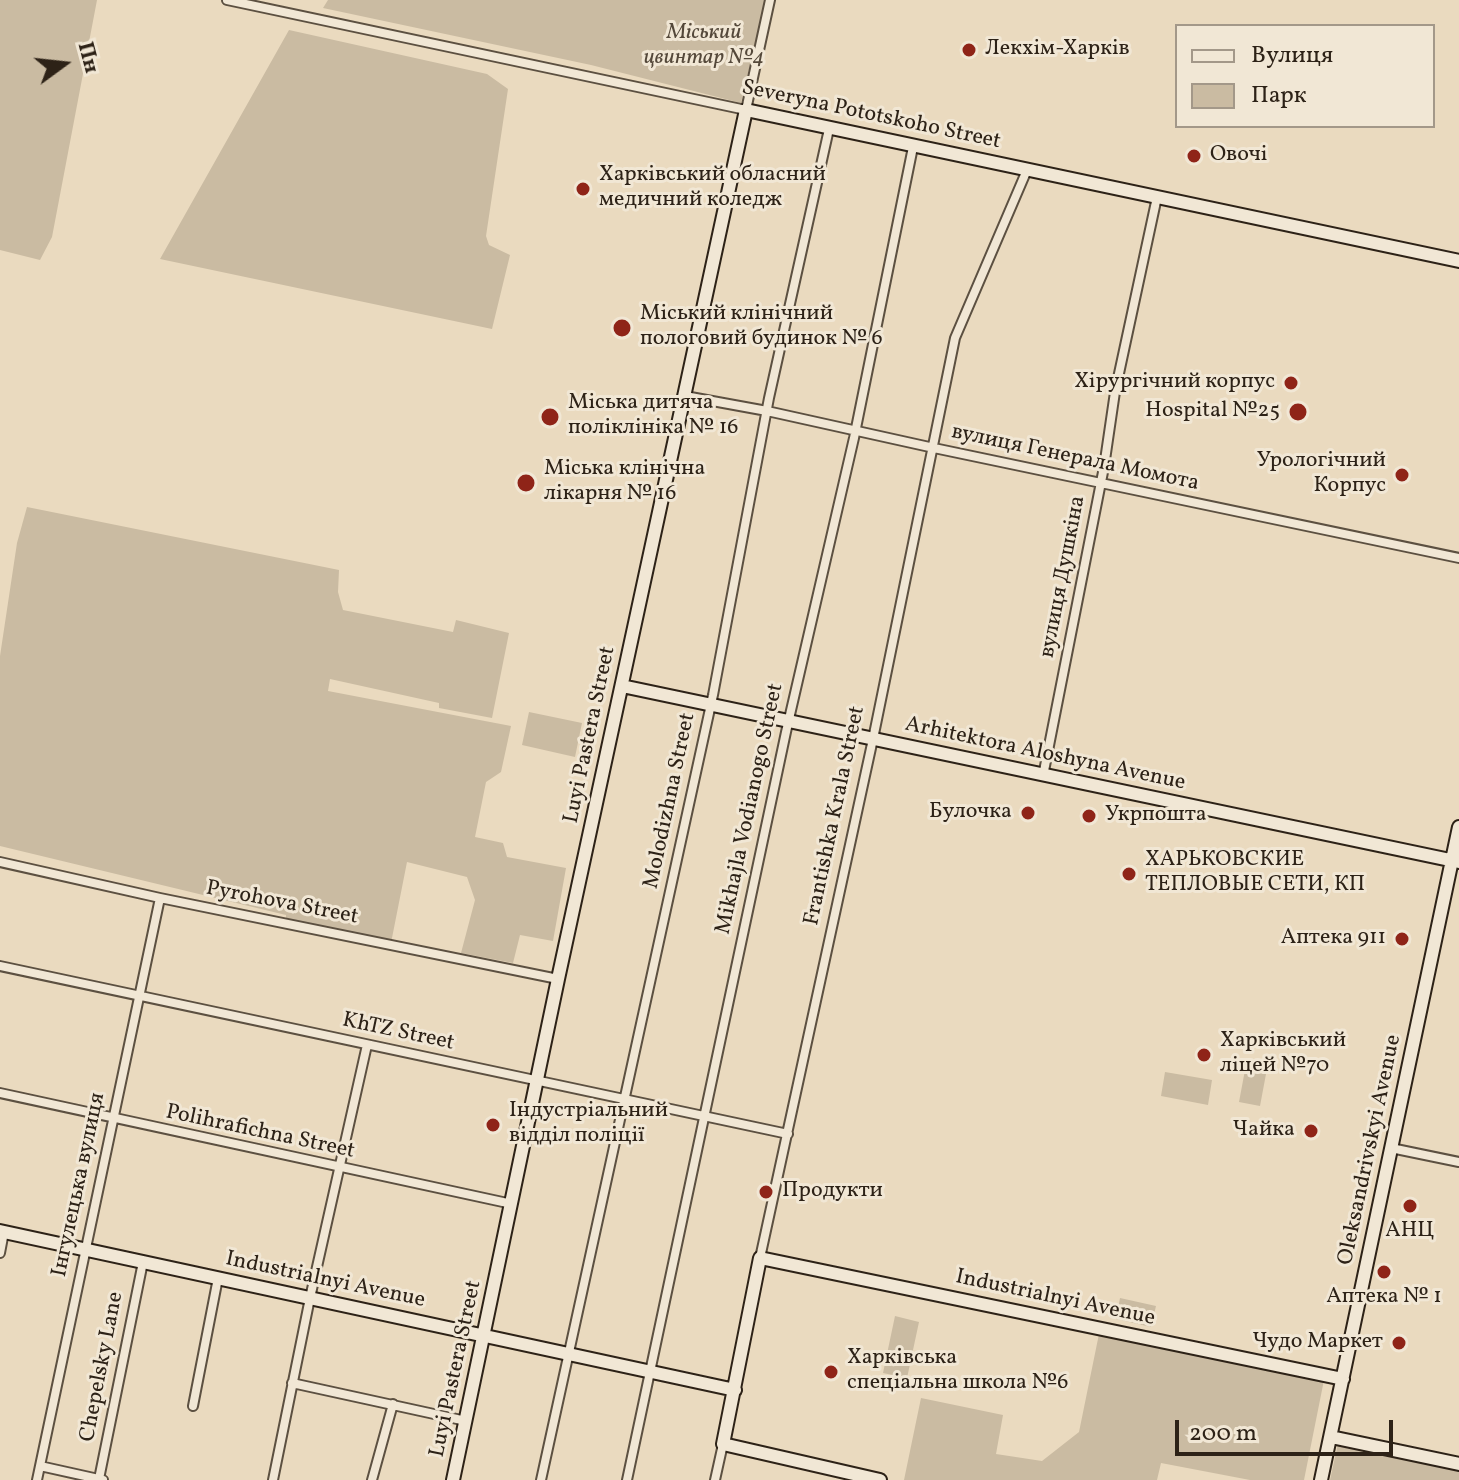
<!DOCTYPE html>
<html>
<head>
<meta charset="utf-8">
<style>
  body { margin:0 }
  #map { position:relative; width:1459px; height:1480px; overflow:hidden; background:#eadabf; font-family:Vollkorn,serif }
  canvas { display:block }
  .legend { position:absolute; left:1175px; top:24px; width:260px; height:104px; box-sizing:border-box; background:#f1e7d5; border:2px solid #a39889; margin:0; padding:10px 14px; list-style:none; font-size:24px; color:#2d2217 }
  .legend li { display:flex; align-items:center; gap:16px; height:40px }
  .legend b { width:40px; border:2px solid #a39889 }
  .north { position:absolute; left:24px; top:24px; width:80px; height:80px; -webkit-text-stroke:6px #f1e7d5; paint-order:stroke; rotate:75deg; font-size:22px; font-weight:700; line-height:32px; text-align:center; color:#2d2217 }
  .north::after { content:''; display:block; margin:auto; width:28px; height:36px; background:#2d2217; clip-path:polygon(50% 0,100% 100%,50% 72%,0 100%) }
  .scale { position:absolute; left:1175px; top:1420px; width:218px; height:36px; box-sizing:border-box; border:4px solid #2d2217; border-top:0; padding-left:10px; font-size:24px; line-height:28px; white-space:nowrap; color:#2d2217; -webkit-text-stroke:6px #f1e7d5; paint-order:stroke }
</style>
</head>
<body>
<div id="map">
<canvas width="1459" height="1480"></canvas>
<ul class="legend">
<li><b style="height:10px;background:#f1e7d5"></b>Вулиця</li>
<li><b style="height:22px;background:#cabba2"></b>Парк</li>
</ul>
<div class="north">Пн</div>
<div class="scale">200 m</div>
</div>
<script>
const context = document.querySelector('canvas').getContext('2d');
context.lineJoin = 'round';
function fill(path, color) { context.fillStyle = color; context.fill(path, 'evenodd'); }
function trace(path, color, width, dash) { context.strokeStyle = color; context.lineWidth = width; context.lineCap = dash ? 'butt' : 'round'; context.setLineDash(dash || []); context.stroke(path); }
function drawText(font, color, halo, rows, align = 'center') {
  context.font = font + ' Vollkorn,serif'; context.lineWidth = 6; context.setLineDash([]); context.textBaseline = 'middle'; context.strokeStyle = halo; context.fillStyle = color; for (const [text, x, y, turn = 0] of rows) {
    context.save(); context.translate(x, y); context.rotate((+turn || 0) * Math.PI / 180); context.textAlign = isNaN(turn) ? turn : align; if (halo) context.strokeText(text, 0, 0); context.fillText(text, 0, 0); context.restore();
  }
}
fill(new Path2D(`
  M0,0H97L52,237L40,260L0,250Z
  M328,0H765L741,103L591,65L323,8Z
  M289,30L487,74L508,89L486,236L489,245L510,255L492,329L160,259Z
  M27,507L339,570L338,592L343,610L453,632L456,620L509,633L492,718L439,708V703L330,679L328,691L511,726L501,772L486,782L475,837L503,843L507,857L566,868L553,941L520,935L513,963L461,953L475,900L467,877L407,862L391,943L286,920V915L0,846V656L17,543Z
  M529,712L582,723L575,757L522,745Z
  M1245,1070L1266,1074L1260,1106L1239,1102Z
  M1165,1072L1212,1080L1208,1105L1161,1096Z
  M1120,1298L1156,1306L1151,1327L1116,1319Z
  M895,1316L919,1322L907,1378L883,1373Z
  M1100,1329L1325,1375L1304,1480H1250L1161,1463L1157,1480H904L921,1398L1003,1415L996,1454L1042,1461L1079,1432Z
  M1339,1439L1459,1465V1480H1330Z`), '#cabba2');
const street = new Path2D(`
  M227,0L746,110L770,0
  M685,396L767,411L934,448L1459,558
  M1043,776L1104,467L1115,392L1157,197
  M0,862L160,898L558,979
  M0,966L788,1134
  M0,1093L512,1204
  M1391,1148L1459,1162
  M0,1253L4,1232
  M760,1258L873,739L955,338L1027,170
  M292,1383L466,1421
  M193,1406L218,1278
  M40,1466L103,1480
  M99,1479L143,1262
  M37,1480L160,898
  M273,1480L310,1298L367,1045
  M372,1480L393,1404
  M541,1480L713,695L769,398L829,129
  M627,1480L786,732L854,438L913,147
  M715,1480L723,1444`);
const secondary = new Path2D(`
  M622,686L1459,862
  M0,1231L735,1390
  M1331,1437L1459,1464
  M453,1480L558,979L746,110L1459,261
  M880,1480L723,1444L760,1258L1343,1379
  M1321,1480L1459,827`);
trace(street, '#5c5041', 12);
trace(secondary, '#2d2217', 16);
trace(street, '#f1e7d5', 8);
trace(secondary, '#f1e7d5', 12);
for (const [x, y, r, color] of [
  [969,50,8,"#8f2418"],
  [1194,156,8,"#8f2418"],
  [583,189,8,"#8f2418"],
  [622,328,10,"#8f2418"],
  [1291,383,8,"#8f2418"],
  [1298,412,10,"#8f2418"],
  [550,417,10,"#8f2418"],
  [1402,475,8,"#8f2418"],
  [526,483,10,"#8f2418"],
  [1028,813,8,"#8f2418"],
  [1089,816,8,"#8f2418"],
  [1129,874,8,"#8f2418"],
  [1402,939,8,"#8f2418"],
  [1204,1055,8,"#8f2418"],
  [493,1125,8,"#8f2418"],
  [1311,1131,8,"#8f2418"],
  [766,1192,8,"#8f2418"],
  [1410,1206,8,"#8f2418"],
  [1384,1272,8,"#8f2418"],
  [1399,1343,8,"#8f2418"],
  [831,1372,8,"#8f2418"]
]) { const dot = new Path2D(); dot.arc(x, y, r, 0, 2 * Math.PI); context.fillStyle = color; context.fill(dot); trace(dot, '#f1e7d5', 3); }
drawText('italic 22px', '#54483a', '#f1e7d5', [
  ["Міський",704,34],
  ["цвинтар №4",704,59]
]);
drawText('22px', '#2d2217', '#f1e7d5', [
  ["Лекхім-Харків",985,50],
  ["Овочі",1210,156],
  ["Харківський обласний",599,176],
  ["медичний коледж",599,201],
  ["Міський клінічний",640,315],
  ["пологовий будинок № 6",640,340],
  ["Хірургічний корпус",1275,383,"right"],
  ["Міська дитяча",568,404],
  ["поліклініка № 16",568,429],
  ["Hospital №25",1280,412,"right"],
  ["Урологічний",1386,462,"right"],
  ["Корпус",1386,487,"right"],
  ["Міська клінічна",544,470],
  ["лікарня № 16",544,495],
  ["Булочка",1012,813,"right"],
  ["Укрпошта",1105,816],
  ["ХАРЬКОВСКИЕ",1145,861],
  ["ТЕПЛОВЫЕ СЕТИ, КП",1145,886],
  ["Аптека 911",1386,939,"right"],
  ["Харківський",1220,1042],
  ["ліцей №70",1220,1067],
  ["Індустріальний",509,1112],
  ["відділ поліції",509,1137],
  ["Чайка",1295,1131,"right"],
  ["Продукти",782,1192],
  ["АНЦ",1410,1232,"center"],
  ["Аптека № 1",1384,1298,"center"],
  ["Чудо Маркет",1383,1343,"right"],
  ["Харківська",847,1359],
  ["спеціальна школа №6",847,1384]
], 'left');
drawText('22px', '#2d2217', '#f1e7d5', [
  ["Severyna Pototskoho Street",871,116,12],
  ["вулиця Генерала Момота",1075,459,12],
  ["вулиця Душкіна",1064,577,-79],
  ["Luyi Pastera Street",591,735,-78],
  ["Arhitektora Aloshyna Avenue",1045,755,12],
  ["Molodizhna Street",671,801,-78],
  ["Mikhajla Vodianogo Street",751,809,-78],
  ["Frantishka Krala Street",836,816,-78],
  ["Pyrohova Street",282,904,11],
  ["KhTZ Street",398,1033,12],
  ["Polihrafichna Street",260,1133,12],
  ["Oleksandrivskyi Avenue",1371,1150,-78],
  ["Інгулецька вулиця",80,1185,-78],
  ["Industrialnyi Avenue",325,1281,12],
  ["Industrialnyi Avenue",1055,1299,12],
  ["Chepelsky Lane",103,1367,-79],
  ["Luyi Pastera Street",457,1369,-78]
]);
</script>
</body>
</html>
